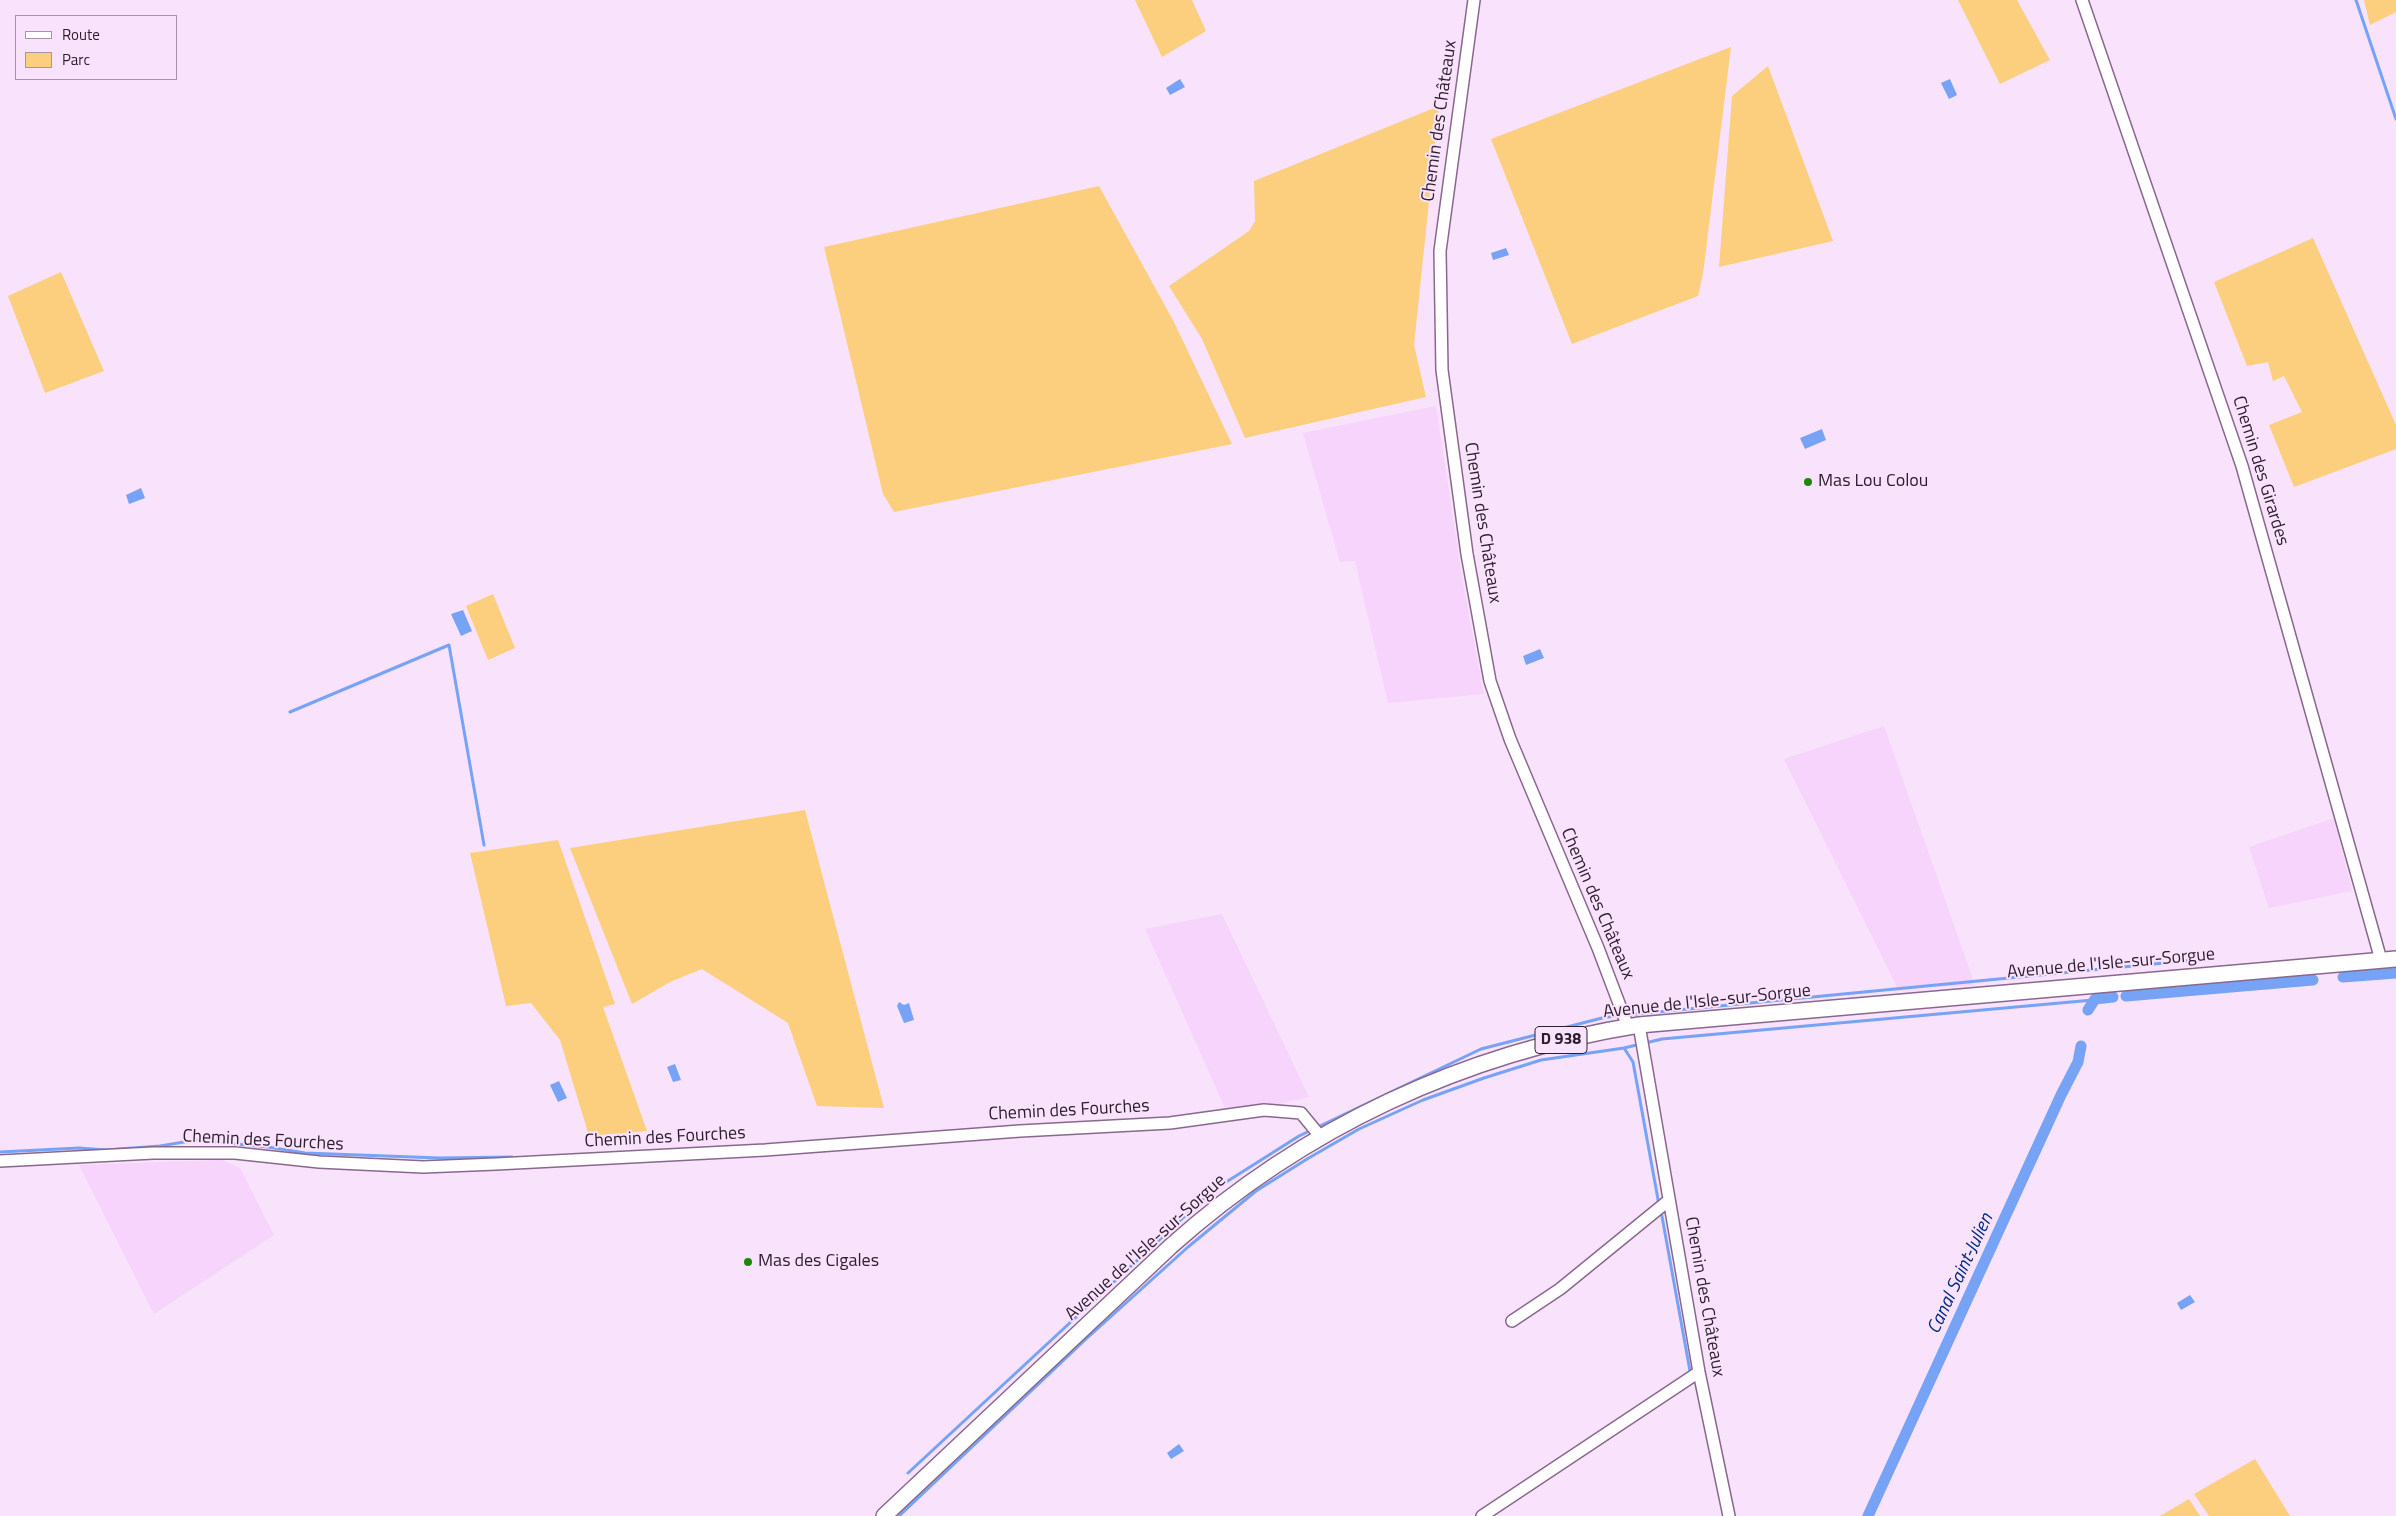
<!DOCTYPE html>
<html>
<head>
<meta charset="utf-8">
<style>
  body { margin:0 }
  #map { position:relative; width:2396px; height:1516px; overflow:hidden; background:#f9e2fc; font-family:"Titillium Web",sans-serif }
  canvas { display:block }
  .legend { position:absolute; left:15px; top:15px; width:162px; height:65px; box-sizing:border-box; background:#f9e2fc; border:1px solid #a794aa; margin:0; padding:6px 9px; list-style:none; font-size:15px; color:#2c1e2e }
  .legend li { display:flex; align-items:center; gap:10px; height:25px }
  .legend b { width:25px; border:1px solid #a794aa }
</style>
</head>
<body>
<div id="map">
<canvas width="2396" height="1516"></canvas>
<ul class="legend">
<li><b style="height:6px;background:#fff"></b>Route</li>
<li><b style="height:14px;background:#fbcf7e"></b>Parc</li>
</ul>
</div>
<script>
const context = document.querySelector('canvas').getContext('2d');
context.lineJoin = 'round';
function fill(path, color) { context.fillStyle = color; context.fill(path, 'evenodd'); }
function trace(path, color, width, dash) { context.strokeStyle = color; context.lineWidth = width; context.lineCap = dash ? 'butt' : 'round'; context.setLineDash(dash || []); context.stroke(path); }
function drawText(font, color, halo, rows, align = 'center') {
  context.font = font + ' "Titillium Web",sans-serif'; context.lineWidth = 4; context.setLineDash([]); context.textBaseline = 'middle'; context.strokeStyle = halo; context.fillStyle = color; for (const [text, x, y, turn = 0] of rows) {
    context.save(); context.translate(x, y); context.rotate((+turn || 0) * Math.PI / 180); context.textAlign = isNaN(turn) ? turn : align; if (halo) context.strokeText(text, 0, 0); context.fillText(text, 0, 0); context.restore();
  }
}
fill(new Path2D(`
  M1436,406L1463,583L1484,694L1388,703L1355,561L1340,562L1303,433Z
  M1884,726L1975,985L1898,989L1784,759Z
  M2334,818L2352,891L2269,908L2249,847Z
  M1222,914L1309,1097L1279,1104L1226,1110L1145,929Z
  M222,1160L240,1168L274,1235L154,1314L79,1165Z`), '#f6d4fb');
fill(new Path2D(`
  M1135,0H1192L1206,31L1162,57Z
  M1958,0H2017L2050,60L2000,84Z
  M2364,0H2396V12L2370,25Z
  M1731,47L1703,274L1698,296L1572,344L1491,139Z
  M1768,66L1833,241L1719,267L1732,96Z
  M1439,106L1414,345L1426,397L1245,438L1202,339L1169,286L1249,231L1255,221L1254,181Z
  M1099,186L1174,322L1232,444L894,512L883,494L824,247Z
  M2313,238L2396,425V449L2294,487L2269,425L2302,412L2284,376L2273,381L2268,362L2247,366L2214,282Z
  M61,272L104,371L45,393L8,296Z
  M493,594L515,648L488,660L466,606Z
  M805,810L884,1108L817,1106L788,1023L702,969L672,981L632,1004L570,848Z
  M558,840L615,1004L603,1007L647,1131L589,1136L560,1040L531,1003L506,1006L470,853Z
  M2255,1459L2290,1516H2209L2194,1494Z
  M2189,1499L2200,1516H2160Z`), '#fbcf7e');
fill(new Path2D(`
  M1180,79L1185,87L1170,95L1166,88Z
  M1950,79L1957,95L1949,99L1941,83Z
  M1506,248L1509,255L1493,260L1491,253Z
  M1822,429L1826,440L1805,449L1800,438Z
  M141,488L145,498L129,504L126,495Z
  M463,610L472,631L461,636L451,614Z
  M1540,649L1544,658L1526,665L1523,656Z
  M899,1002L904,1005L909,1003L914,1020L904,1023L897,1006Z
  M675,1064L681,1080L673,1082L667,1067Z
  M559,1081L567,1098L558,1102L550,1085Z
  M2190,1295L2195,1302L2181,1310L2177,1303Z
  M1179,1444L1184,1451L1171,1459L1167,1453Z`), '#76a3f6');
trace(new Path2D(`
  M2356,0L2396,119
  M290,712L449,645L484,845
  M1626,1015L2195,960
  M1624,1048L1633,1062L1659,1205
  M0,1152L79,1148L106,1150L160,1146L196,1140L268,1147L305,1153L440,1158L512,1157
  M1661,1211L1690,1371
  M908,1473L1212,1191L1299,1136L1481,1049L1606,1017L1620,1016
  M899,1516L1086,1339L1188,1247L1256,1191L1307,1159L1359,1129L1423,1100L1484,1078L1541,1060L1624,1048L1662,1039L2093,1000`), '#76a3f6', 3);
trace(new Path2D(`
  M2343,977L2396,973
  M2126,996L2313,980
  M2088,1010L2095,999L2113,997
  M1868,1516L2061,1095L2078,1062L2081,1046`), '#76a3f6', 11);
const minor = new Path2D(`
  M1474,0L1440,251L1442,370L1467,554L1490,681L1510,739L1598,948L1628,1027
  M2082,0L2242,466L2381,960
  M1639,1025L1699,1372L1729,1516
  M0,1161L153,1153H235L319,1162L423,1167L496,1164L765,1150L1020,1131L1170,1123L1264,1110L1301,1113L1320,1136
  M1512,1321L1560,1289L1668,1201
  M1482,1516L1699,1372`);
const major = new Path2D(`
  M884,1516L1171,1246C1304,1127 1464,1053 1639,1025L2396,959`);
trace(minor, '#89688e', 14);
trace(major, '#89688e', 18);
trace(minor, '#fff', 11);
trace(major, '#fff', 15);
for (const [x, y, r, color] of [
  [1808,482,5,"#198907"],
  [748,1262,5,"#198907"]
]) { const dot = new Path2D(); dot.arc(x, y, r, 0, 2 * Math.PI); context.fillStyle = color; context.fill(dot); trace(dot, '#f9e2fc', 2); }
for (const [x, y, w] of [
  [1561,1040,52]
]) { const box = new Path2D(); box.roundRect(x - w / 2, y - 13.5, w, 27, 4); context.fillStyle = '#f9e2fc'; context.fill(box); trace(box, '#2c1e2e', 1); }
drawText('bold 16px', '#2c1e2e', null, [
  ["D 938",1561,1040]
]);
drawText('18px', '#2c1e2e', '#f9e2fc', [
  ["Chemin des Châteaux",1440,121,-82],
  ["Chemin des Girardes",2260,471,73],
  ["Chemin des Châteaux",1482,523,81],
  ["Chemin des Châteaux",1597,904,67],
  ["Avenue de l'Isle-sur-Sorgue",2111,964,-5],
  ["Avenue de l'Isle-sur-Sorgue",1707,1002,-6],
  ["Chemin des Fourches",1069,1111,-3],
  ["Chemin des Fourches",665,1138,-3],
  ["Chemin des Fourches",263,1141,3],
  ["Avenue de l'Isle-sur-Sorgue",1146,1248,-42],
  ["Chemin des Châteaux",1704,1297,80]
]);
drawText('18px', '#2c1e2e', '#f9e2fc', [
  ["Mas Lou Colou",1818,482],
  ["Mas des Cigales",758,1262]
], 'left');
drawText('italic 19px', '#002c84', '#f9e2fc', [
  ["Canal Saint-Julien",1961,1274,-65]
]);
</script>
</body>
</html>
